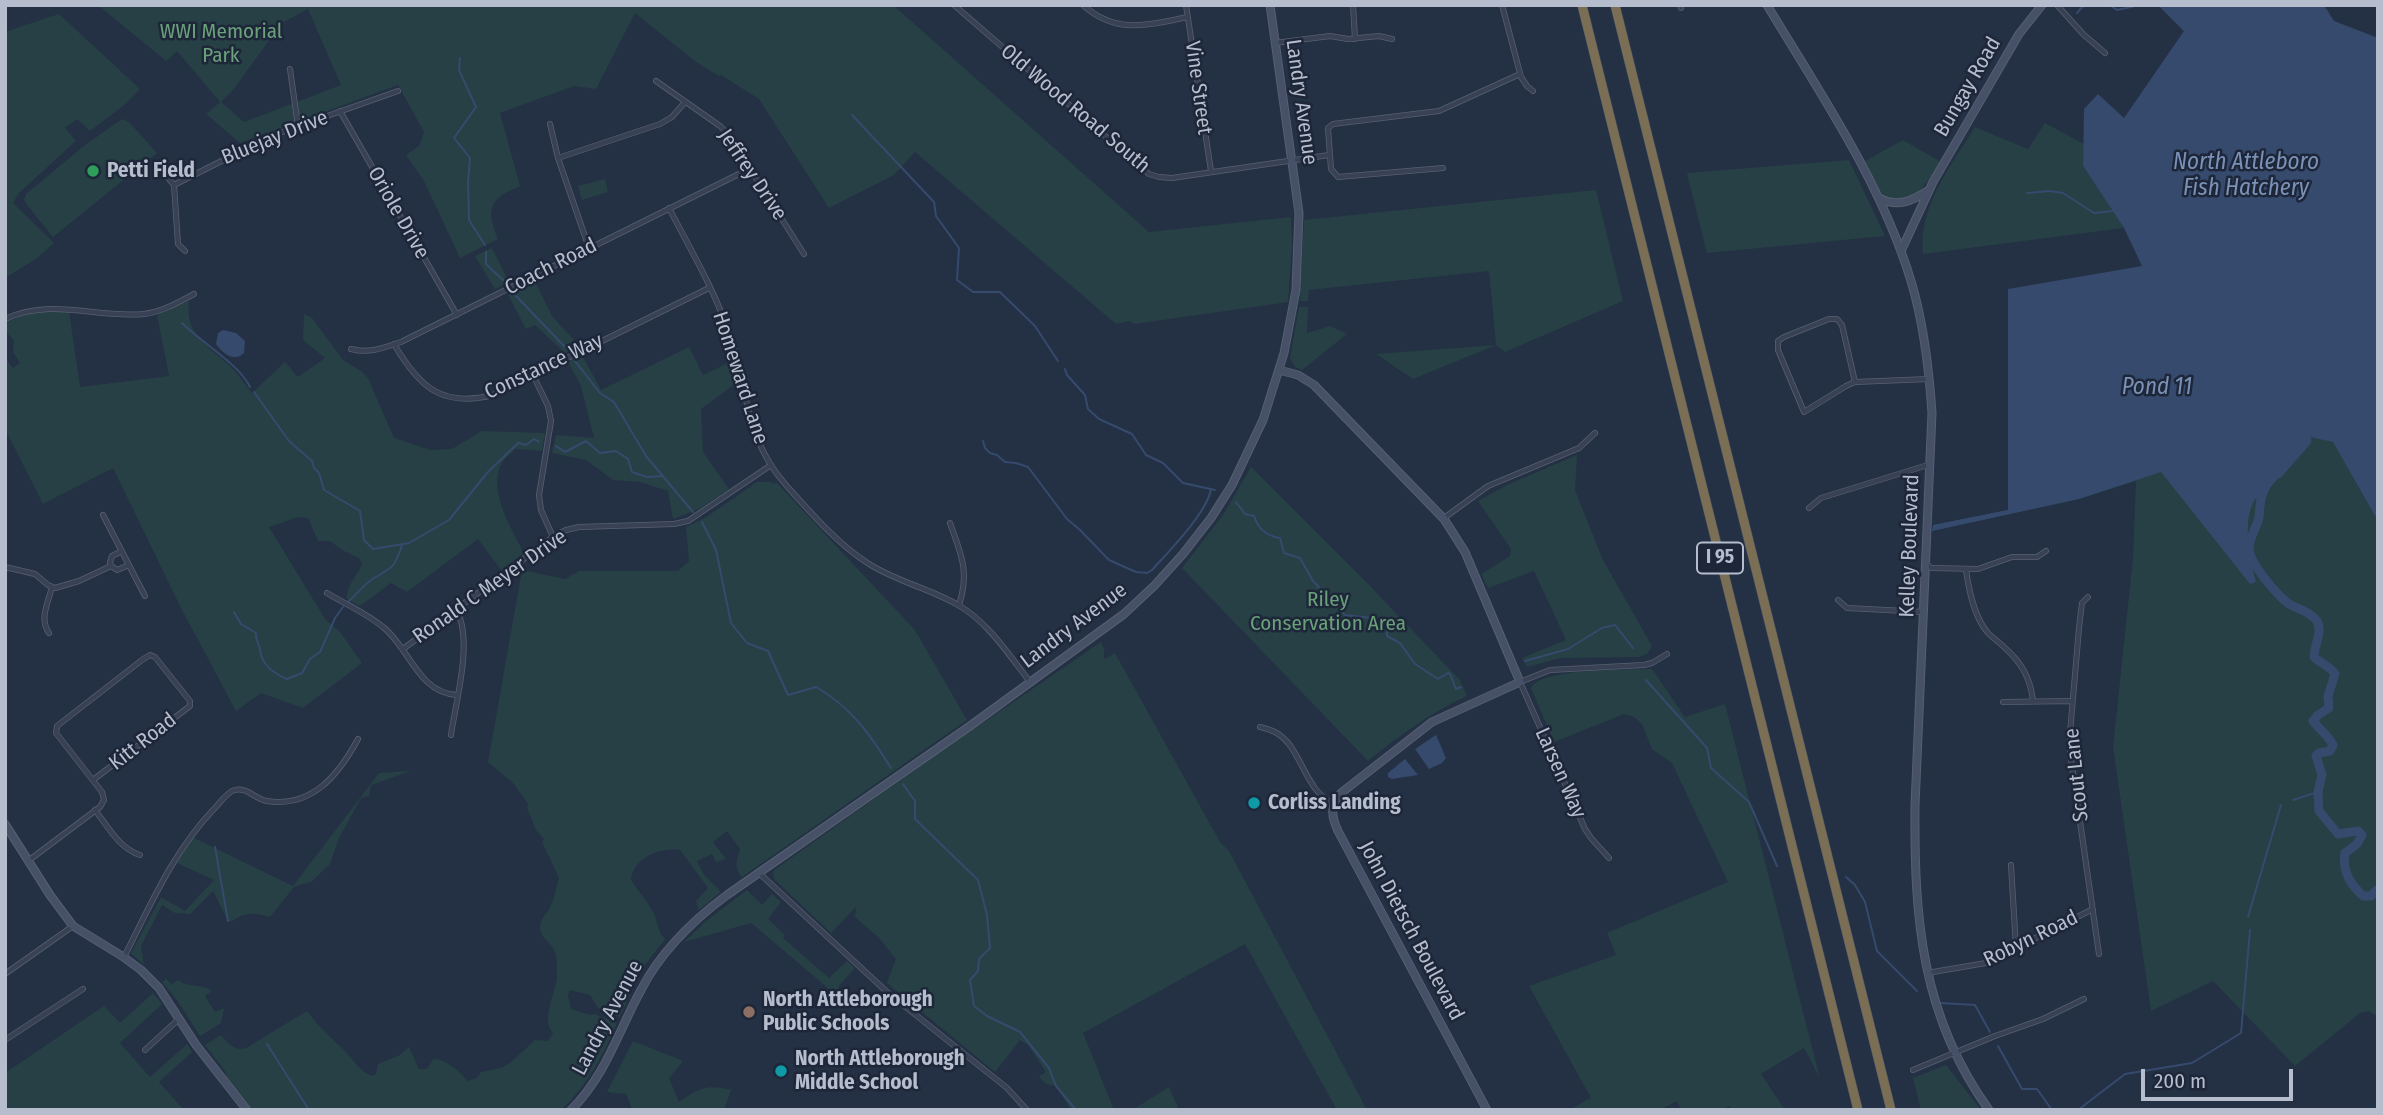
<!DOCTYPE html>
<html>
<head>
<meta charset="utf-8">
<style>
  body { margin:0 }
  #map { position:relative; width:2383px; height:1115px; overflow:hidden; background:#243044; font-family:"Fira Sans Condensed",sans-serif }
  canvas { display:block }
  .frame { position:absolute; inset:0; border:7px solid #b6becd; pointer-events:none }
  .scale { position:absolute; left:2141px; top:1069px; width:152px; height:32px; box-sizing:border-box; border:4px solid #b6becd; border-top:0; padding-left:9px; font-size:21px; line-height:24px; white-space:nowrap; color:#b6becd; -webkit-text-stroke:5px #1d2739; paint-order:stroke }
</style>
</head>
<body>
<div id="map">
<canvas width="2383" height="1115"></canvas>
<div class="frame"></div>
<div class="scale">200 m</div>
</div>
<script>
const context = document.querySelector('canvas').getContext('2d');
context.lineJoin = 'round';
function fill(path, color) { context.fillStyle = color; context.fill(path, 'evenodd'); }
function trace(path, color, width, dash) { context.strokeStyle = color; context.lineWidth = width; context.lineCap = dash ? 'butt' : 'round'; context.setLineDash(dash || []); context.stroke(path); }
function drawText(font, color, halo, rows, align = 'center') {
  context.font = font + ' "Fira Sans Condensed",sans-serif'; context.lineWidth = 5; context.setLineDash([]); context.textBaseline = 'middle'; context.strokeStyle = halo; context.fillStyle = color; for (const [text, x, y, turn = 0] of rows) {
    context.save(); context.translate(x, y); context.rotate((+turn || 0) * Math.PI / 180); context.textAlign = isNaN(turn) ? turn : align; if (halo) context.strokeText(text, 0, 0); context.fillText(text, 0, 0); context.restore();
  }
}
fill(new Path2D(`
  M98,5H893L1149,232L1291,217L1292,248L1288,302L1134,324L1130,321L1116,324L915,152L894,175L829,208L759,99L721,75L719,76L696,62L635,13L596,89L574,86L500,113L520,186C488,199 486,210 498,239L460,258L424,181L406,155L419,146L424,132L398,85L240,143L206,114L220,102L177,51L166,61ZM308,9L341,85L244,122L221,102L233,90L282,23Z
  M2158,5H2324L2334,21L2378,38V1017L2369,1011L2360,1013L2295,1066L2213,981L2151,1011L2113,747L2133,558L2136,481L2079,499L1932,531L1933,525L2008,510V289L2113,430L2185,33Z
  M59,14L140,89L123,106L90,131L77,119L65,128L76,141L19,193L13,203L54,243L37,258L5,278V32Z
  M122,119L129,122L157,153L53,237L27,205L24,199L26,194L85,145Z
  M2045,123L2084,144L2083,166L2124,228L1923,254C1918,206 1951,166 1975,127L2028,149Z
  M1903,140L1941,162C1931,178 1908,215 1884,196C1875,189 1870,171 1865,161Z
  M1849,160L1885,236L1707,253L1687,173Z
  M605,179L608,192L582,200L578,186Z
  M1596,190L1623,301L1505,352L1496,345L1413,379L1376,354L1496,345L1489,271L1309,290L1308,301H1300L1304,220Z
  M492,248L509,282L495,289L475,256Z
  M535,281L552,316L573,339L578,347L565,353L535,325L526,329L508,295Z
  M189,301C184,338 215,349 235,371C241,378 246,386 252,393L285,362L298,377L325,358L303,340L304,314L312,318L343,360L361,371L368,378L394,438L430,450L452,449L482,431L545,433L542,451L516,449C511,453 504,459 501,465C488,491 512,530 524,553L501,570L478,539L407,592L391,583L360,606L347,599C346,585 357,577 362,564L359,558L342,550L330,541H318L308,518L298,517L269,527L325,619L340,632L362,663L303,708L261,693L236,711L182,610L113,468L43,504L5,429V357L13,368L20,363L13,352L14,341L5,330V322L36,312L69,311L80,387L169,376L157,315Z
  M1299,307H1308L1307,333L1330,326L1347,334L1302,370L1295,367L1290,358Z
  M689,347L703,375L730,362L735,384L701,409L703,452L729,489L699,509L673,519L668,491L640,482L613,480L586,460L552,453L556,435L594,438L581,386L568,362L582,355L601,390Z
  M1577,455L1575,490L1603,560L1652,646L1647,654L1639,657L1561,658L1527,667L1522,658L1566,640L1534,571L1488,588L1481,574L1510,556L1511,549L1478,501L1507,485Z
  M1251,467L1370,586L1460,680L1467,696C1430,713 1400,735 1368,761L1182,568L1223,515Z
  M757,482H770L774,484L776,482L915,630L967,720L742,877C733,867 737,861 740,849L727,831L713,842L726,859L716,862L712,854L697,861L704,875L721,892L699,910L696,901L708,888L680,850C660,847 633,858 631,880C637,890 645,898 651,908C658,918 656,930 665,939L641,970L620,1017L598,1008L590,995L570,990L568,995L571,1009L590,1015L595,1014L617,1023C603,1055 588,1085 561,1110H253L227,1077L225,1071L205,1045L221,1035C229,1044 233,1051 246,1048L307,1011C320,1028 328,1035 343,1049C353,1059 358,1070 372,1076L376,1074L378,1064L400,1055L409,1047L419,1069H427L433,1059C445,1059 461,1071 467,1081L477,1078L481,1072L501,1068L510,1063L535,1040L548,1041L553,1033C540,1018 556,994 557,977C557,968 558,957 554,950C550,942 540,937 540,928C540,919 545,916 549,909C554,900 556,888 559,878L542,842L544,839L536,830L527,808L528,804L513,783L488,762L522,570L565,579L579,571H678L689,561L686,527L705,518Z
  M1101,642L1104,649V659L1115,653L1220,842L1229,851L1367,1110H1337L1245,944L1083,1033L1114,1110H1071L1056,1086C1048,1085 1044,1084 1039,1076L1046,1072L1028,1045L1020,1040L995,1072L887,983L896,959L879,938L855,917L856,907L831,933L775,880L773,872L777,868L930,759Z
  M1652,669L1685,717L1725,704L1820,1079L1804,1048L1761,1074L1785,1110H1732L1729,1106L1722,1110H1681L1677,1101L1659,1110H1569L1591,1098L1529,986L1616,955L1607,933L1728,882L1672,763L1652,749L1642,724L1634,717L1624,714L1554,742L1531,688C1539,668 1630,670 1652,669Z
  M411,771L371,785L369,796L361,798L339,838L330,864L311,882L294,887L270,917C255,912 245,912 232,921H228L213,891L190,914L175,913L162,905L141,946L144,965L131,953L161,897L185,911L214,880L177,863L192,837L293,886L379,773Z
  M747,890L762,905L772,894L781,902L768,919L785,935L783,938L829,978L847,961L855,968L838,987L852,1001L848,1005L751,923L684,942L706,921Z
  M166,979L172,984L178,980C188,988 201,983 212,991L205,996L215,1012L224,1008L221,1023L200,1036L177,1000L162,982Z
  M153,993L162,1004L120,1043L150,1077L187,1044L192,1052L159,1082L184,1110H9L5,1102V1073L104,1006L120,1023Z
  M633,1041L683,1061L669,1078L679,1102C699,1088 706,1084 731,1090L724,1110H628L632,1109L626,1094L607,1092Z
  M1946,1065L1981,1110H1921L1913,1078Z
  M1169,1087L1179,1110H1132Z`), '#264045');
fill(new Path2D(`
  M2158,5H2324L2334,21L2378,38V521L2333,442L2305,436L2303,443C2292,459 2281,477 2267,491C2263,495 2257,497 2254,501C2242,522 2250,560 2256,582L2250,584L2161,472L2079,499L1932,531L1933,525L2008,510V289L2142,266L2124,228L2083,166L2084,109L2098,94L2124,118L2184,31Z
  M223,330L236,333L245,341L244,353C233,363 223,353 216,344L218,333Z
  M1436,735L1446,758L1442,763L1429,769L1415,749Z
  M1405,759L1418,775L1392,779L1388,777V773Z`), '#364a6d');
trace(new Path2D(`
  M2110,5L2117,10L2140,5
  M2077,13L2084,5
  M460,58L459,70L476,107L454,138L470,158L468,182L469,220L485,245
  M852,115L934,202L936,216L959,248L957,280L973,292H1000L1035,326L1058,361
  M2027,193L2050,191L2063,193L2094,213L2113,211
  M486,252V264L506,283
  M515,295L566,348
  M182,323C201,342 240,365 250,387
  M575,361L600,393L614,402L646,456L693,512
  M1065,369L1067,375L1085,395L1088,409L1099,419L1132,434L1146,455L1163,463L1183,483L1215,490
  M254,392L289,441L312,461L314,468L319,473L324,490L360,511L364,540L373,549L409,543L449,520L487,473L518,443L526,445L534,439L539,442
  M983,441L985,448L990,453L997,455L1005,462L1016,463L1028,467L1067,519L1080,530L1109,560L1136,572L1147,573L1152,570C1168,552 1207,513 1211,489
  M556,446L565,452L586,441L600,453L616,451L628,459L632,472L647,477L663,476
  M1236,502L1245,514L1254,516C1258,529 1267,536 1280,538L1284,553L1300,558L1313,581L1345,615L1381,619L1387,628V636L1400,643L1415,664L1438,679L1448,673L1450,674L1456,689L1461,687
  M702,522L716,550L731,623L747,643L768,651L788,695L816,687C852,708 869,733 891,768
  M349,601C357,594 364,584 374,578C393,567 394,568 402,546
  M234,612L241,624L256,633C255,641 259,642 260,650C262,665 273,673 287,679L302,673L310,659L320,652L335,618L343,607
  M1525,661L1568,649L1602,628L1615,625L1633,648
  M1646,680L1707,748L1711,768L1749,802L1777,866
  M903,784L915,801V819L978,880L987,915L990,948L979,959L978,971L970,980L974,1006L987,1016L1020,1032L1049,1068L1056,1086L1076,1110
  M2293,800L2318,792
  M215,847L228,921
  M1846,877L1855,885L1865,902L1877,951L1917,991
  M2248,917L2281,805
  M1941,1003L1975,1005L1990,1032
  M267,1044L309,1110
  M1998,1046L2022,1089H2037L2052,1110
  M2078,1110L2125,1074L2192,1063L2241,1033L2250,930`), '#364a6d', 2);
trace(new Path2D(`
  M2278,474L2307,441L2305,434H2297
  M2266,486C2260,497 2260,506 2259,517C2257,527 2249,538 2249,548C2249,563 2277,595 2289,604C2298,609 2311,612 2317,621C2323,631 2314,646 2314,657C2321,664 2330,666 2335,674L2328,696L2329,708L2318,715L2313,721C2320,730 2328,735 2333,745L2330,751L2319,753L2316,756L2322,775L2318,792L2319,811L2338,834L2358,831L2362,835L2357,844L2345,853C2342,871 2350,884 2363,896H2371L2378,889`), '#364a6d', 9);
const street = new Path2D(`
  M954,5L1149,174L1159,177L1172,178L1329,155
  M1083,5C1116,35 1148,25 1188,17
  M1186,5L1211,171
  M1353,5L1355,39
  M1502,5L1521,77L1527,86L1533,91
  M1680,5L1681,8
  M2057,5L2083,34L2105,53
  M1275,43L1330,36L1348,39L1379,36L1392,39
  M290,69L298,126
  M656,81L720,126L728,134L804,254
  M340,111L457,315
  M550,124L558,158L589,248
  M558,158L660,124L672,117L685,102
  M1443,168L1338,177L1331,169L1328,128L1333,124L1439,111L1520,74
  M161,169L174,185L178,244L185,251
  M174,185L271,136L398,91
  M669,208C689,247 713,287 727,328C748,384 743,437 786,485C810,512 836,542 866,562C894,581 929,588 958,605C988,622 1009,655 1030,682
  M5,319C55,297 95,319 144,314C162,312 179,302 194,294
  M394,344C419,387 442,408 493,395L709,288
  M351,349C369,354 383,348 401,342L749,169
  M533,375L548,406L551,421L539,495L541,510L553,537
  M1855,382L1842,325L1837,319H1829L1784,337L1778,341V350L1804,412L1846,386L1855,382L1929,379
  M1809,508L1821,498L1931,464
  M103,515L145,596
  M1444,518L1488,486L1579,448L1595,433
  M950,523C961,554 970,572 959,605
  M1927,564L1931,568L1978,569L2012,557H2037L2046,551
  M111,566L110,562L112,556L122,551
  M111,566L117,570L129,565
  M5,567L35,574L48,585L55,588L79,581L111,566
  M1966,570C1969,591 1974,617 1988,633C1993,638 2000,643 2005,648C2022,663 2030,678 2033,700
  M327,593C345,604 366,613 383,627C409,647 418,693 457,695
  M2088,597L2082,603L2079,628L2070,733V752L2099,954
  M1838,600L1847,608L1924,612
  M49,633C39,619 48,603 52,587
  M403,649L553,537L566,530L579,527L674,524L688,521L771,465
  M2003,702L2072,701
  M1260,727C1265,728 1271,730 1275,732C1302,746 1303,790 1334,804
  M451,735C456,700 473,642 457,611
  M95,810C108,827 120,849 140,855
  M1609,858L1591,838L1585,829L1520,682L1550,670L1644,665L1652,663L1667,654
  M28,861L100,807L104,800L102,792L56,733L57,726L142,660L150,655L155,657L190,701V706L93,780
  M2011,865L2016,948
  M759,873L887,992L1007,1088L1027,1110
  M124,957C150,906 173,852 213,810C219,804 225,795 232,791C246,785 254,799 267,801C313,808 339,774 358,739
  M1927,973L1986,963L2093,909
  M5,974L73,926
  M5,1040L83,989
  M145,1050L180,1018
  M1913,1070L1995,1036L2043,1019L2084,999`);
const secondary = new Path2D(`
  M1767,5C1820,93 1881,182 1911,281C1924,324 1929,368 1932,413L1915,805C1914,917 1921,1016 1989,1110
  M1879,198C1898,208 1912,201 1929,190
  M1901,251L1933,182L2019,34L2042,5
  M1279,370L1298,375L1314,385L1444,519L1465,552L1520,682L1432,722L1341,793C1330,806 1331,816 1338,831L1487,1110
  M5,824L50,895L73,926L122,956L141,970L159,988L196,1045L247,1110
  M571,1110C606,1075 618,1032 641,990C661,951 692,921 727,895L970,726L1124,614L1154,586L1183,554L1211,518L1232,485L1263,420L1284,353L1296,290L1299,213L1270,5`);
const highway = new Path2D(`
  M1582,5L1858,1110
  M1615,5L1891,1110`);
trace(street, '#576071', 6);
trace(secondary, '#576071', 9);
trace(highway, '#434d5e', 10);
trace(street, '#394254', 4.5);
trace(secondary, '#465167', 7);
trace(highway, '#7a6e55', 9);
for (const [x, y, r, color] of [
  [93,171,7,"#2e9e5b"],
  [1254,803,7,"#0f9aa8"],
  [749,1012,7,"#8d6e63"],
  [781,1071,7,"#0f9aa8"]
]) { const dot = new Path2D(); dot.arc(x, y, r, 0, 2 * Math.PI); context.fillStyle = color; context.fill(dot); trace(dot, '#1d2739', 2.5); }
for (const [x, y, w] of [
  [1720,558,46]
]) { const box = new Path2D(); box.roundRect(x - w / 2, y - 15.5, w, 31, 5); context.fillStyle = '#1d2739'; context.fill(box); trace(box, '#b6becd', 2); }
drawText('bold 19px', '#b6becd', null, [
  ["I 95",1720,558]
]);
drawText('21px', '#6ba17a', '#1d2739', [
  ["WWI Memorial",221,32],
  ["Park",221,56],
  ["Riley",1328,600],
  ["Conservation Area",1328,624]
]);
drawText('21px', '#b6becd', '#1d2739', [
  ["Bungay Road",1968,87,-60],
  ["Vine Street",1198,88,82],
  ["Landry Avenue",1301,102,82],
  ["Old Wood Road South",1075,109,40],
  ["Bluejay Drive",275,138,-22],
  ["Jeffrey Drive",752,175,56],
  ["Oriole Drive",398,213,60],
  ["Coach Road",551,267,-27],
  ["Constance Way",544,367,-25],
  ["Homeward Lane",740,378,72],
  ["Kelley Boulevard",1910,546,-88],
  ["Ronald C Meyer Drive",490,587,-35],
  ["Landry Avenue",1074,626,-37],
  ["Kitt Road",143,742,-38],
  ["Larsen Way",1560,773,66],
  ["Scout Lane",2077,775,-96],
  ["John Dietsch Boulevard",1411,931,62],
  ["Robyn Road",2031,939,-26],
  ["Landry Avenue",608,1018,-62]
]);
drawText('bold 21px', '#b6becd', '#1d2739', [
  ["Petti Field",107,171],
  ["Corliss Landing",1268,803],
  ["North Attleborough",763,1000],
  ["Public Schools",763,1024],
  ["North Attleborough",795,1059],
  ["Middle School",795,1083]
], 'left');
drawText('italic 23px', '#7b91b7', '#1d2739', [
  ["North Attleboro",2246,163],
  ["Fish Hatchery",2246,189],
  ["Pond 11",2157,388]
]);
</script>
</body>
</html>
